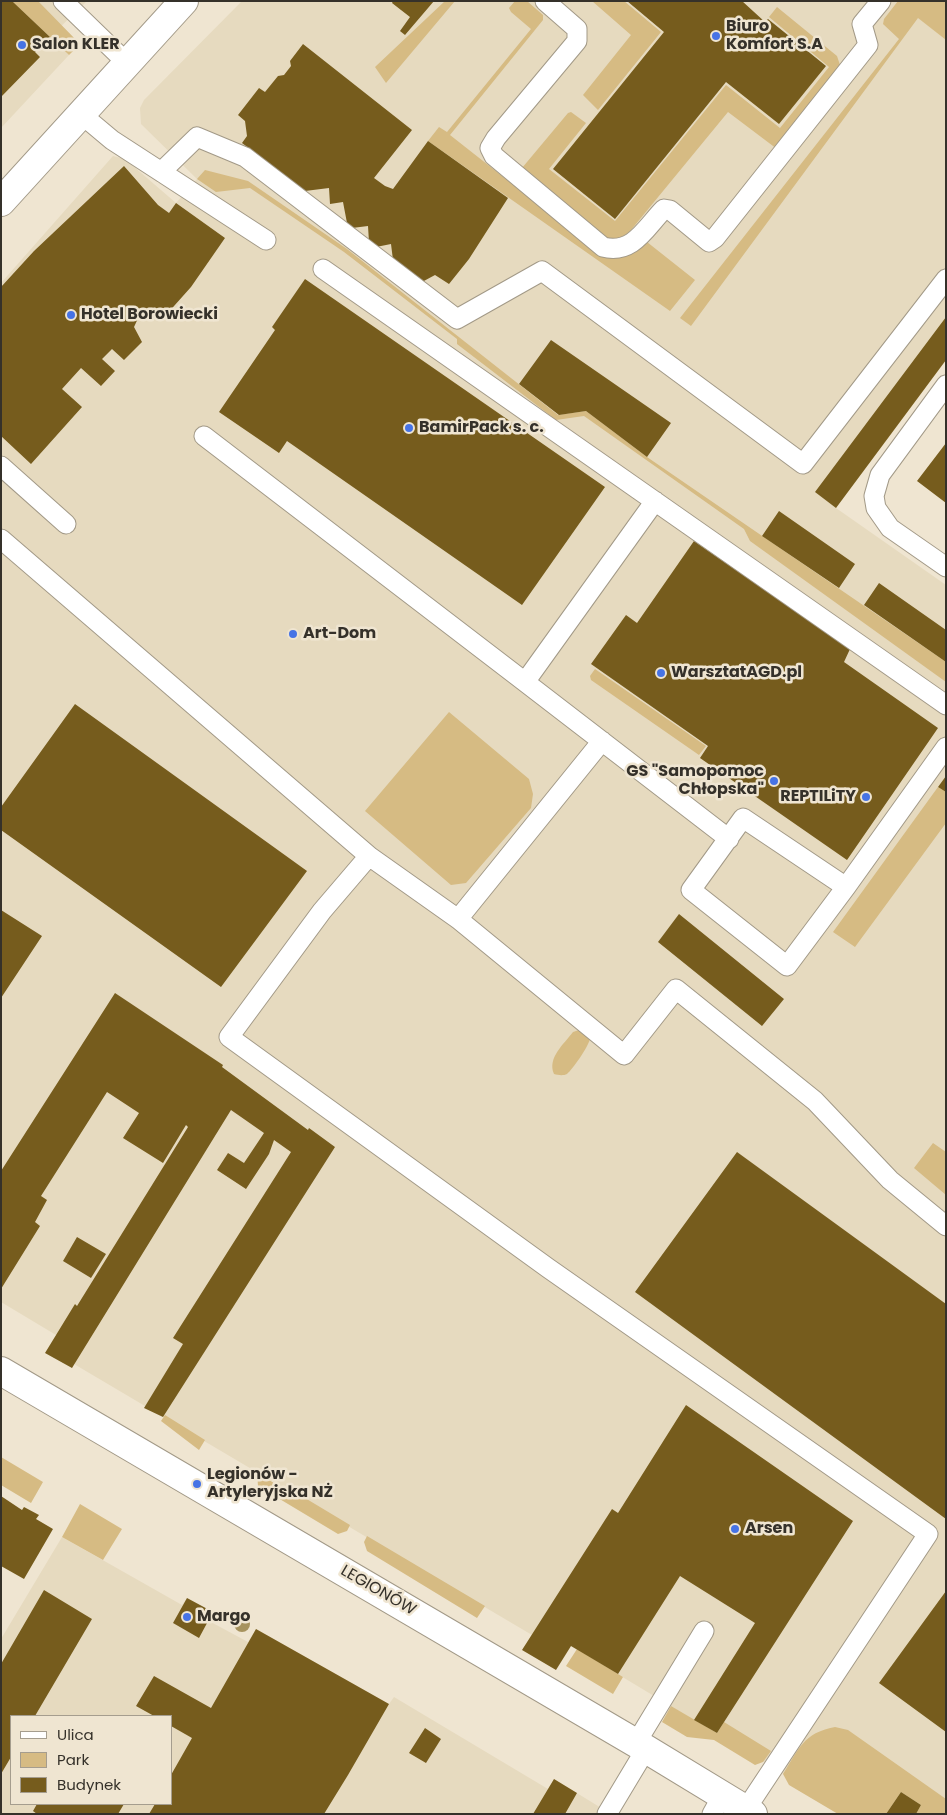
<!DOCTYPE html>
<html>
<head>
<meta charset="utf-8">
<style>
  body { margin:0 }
  #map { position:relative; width:947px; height:1815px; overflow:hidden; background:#efe5d1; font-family:Poppins,sans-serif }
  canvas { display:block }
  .frame { position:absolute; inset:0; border:2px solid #35312a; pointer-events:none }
  .legend { position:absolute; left:10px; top:1715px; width:162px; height:90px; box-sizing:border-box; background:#efe5d1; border:1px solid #a59d8e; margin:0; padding:6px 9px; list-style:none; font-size:15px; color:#35312a }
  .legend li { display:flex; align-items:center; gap:10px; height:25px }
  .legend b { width:25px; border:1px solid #a59d8e }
</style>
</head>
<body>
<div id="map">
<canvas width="947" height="1815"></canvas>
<div class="frame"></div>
<ul class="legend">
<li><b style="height:6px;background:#fff"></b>Ulica</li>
<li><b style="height:14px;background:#d6bb83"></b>Park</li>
<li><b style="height:14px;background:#765c1d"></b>Budynek</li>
</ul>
</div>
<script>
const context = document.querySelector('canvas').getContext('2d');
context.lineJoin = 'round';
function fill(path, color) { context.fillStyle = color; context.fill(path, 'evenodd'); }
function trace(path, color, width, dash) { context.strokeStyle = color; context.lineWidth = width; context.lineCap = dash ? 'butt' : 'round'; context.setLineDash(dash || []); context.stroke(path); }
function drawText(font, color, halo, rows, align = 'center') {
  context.font = font + ' Poppins,sans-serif'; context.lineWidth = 5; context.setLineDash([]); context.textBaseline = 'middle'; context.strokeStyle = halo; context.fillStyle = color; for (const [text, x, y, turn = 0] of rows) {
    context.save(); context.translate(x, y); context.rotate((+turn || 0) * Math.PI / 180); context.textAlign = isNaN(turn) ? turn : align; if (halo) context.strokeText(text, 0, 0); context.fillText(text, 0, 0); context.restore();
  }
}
fill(new Path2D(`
  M1,1H87L50,37L69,55L1,128Z
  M242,1H898L946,40V360L836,508L946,585V1814H850L571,1646L532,1635L74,1364L56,1335L1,1302V283L113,156L125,159L176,203L197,179L141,124L140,108L144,100Z
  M62,1537L182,1605L187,1598L213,1612L209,1621L248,1642L256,1629L389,1704L394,1697L548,1789L554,1779L611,1814H1V1639ZM11,1716H171V1804H11Z`), '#e6dabf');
fill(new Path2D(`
  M12,1H38L80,44L69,55Z
  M445,1H455L386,83L375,67Z
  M515,1H527L543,15V20L450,135L605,257C623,258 632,253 647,242L695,280L670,311L428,141L439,127L447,132L531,29L511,12L509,8Z
  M592,1H624L661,32L598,110L583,95L631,35Z
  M898,1H946V40L918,18L691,326L680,318L899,39L883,24L884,19Z
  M777,7L837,56L841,68L777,149L728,112L631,230C620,240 615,241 601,236L522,168L568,113L571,112L586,123L549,169L615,221L726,85L780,128L829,67L769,17Z
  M205,170L248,181L347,249L558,415L586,411L647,457L946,662V682L750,541L744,529L584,416L556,420L457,344V339L344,252L250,188L216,192L197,179Z
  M595,669L706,746L699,755L591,680L590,676Z
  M449,712L529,779L533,794L531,808L466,883L451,885L365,811Z
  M938,787L946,792V823L855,947L833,932Z
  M579,1030L590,1039C588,1047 573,1069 567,1074C563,1076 558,1075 554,1074C547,1058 564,1044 573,1032Z
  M933,1143L946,1152V1195L914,1168Z
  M165,1415L205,1440L199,1450L161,1421Z
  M1,1457L43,1482L31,1503L1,1485Z
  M257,1472L283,1489L285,1486L350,1525L347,1531L338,1534L258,1486Z
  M80,1504L122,1529L103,1560L62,1537Z
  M367,1536L485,1606L477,1618L367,1551L364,1542Z
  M577,1649L623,1677L613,1694L566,1666Z
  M671,1706L717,1733L724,1722L771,1751L763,1762L755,1765L714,1740L687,1737L662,1722Z
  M835,1727L848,1730L946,1799V1814H916L921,1805L901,1792L886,1814H838L789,1785L783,1774C799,1749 803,1733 835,1727Z`), '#d6bb83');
fill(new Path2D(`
  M1,1H12L50,37L35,52L40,57L1,97Z
  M393,1H434L405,35L400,31L410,17L392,3Z
  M627,1H742L765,22L768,19L826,66L779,124L726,82L615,219L553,169L664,32Z
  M303,44L412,130L374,178L385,186L393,189L428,141L508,198L469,259L449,284L435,275L422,282L393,260L391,244L376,247L369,242L368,226L352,228L347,223L343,202L330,204L329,188L305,191L242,143L247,136L245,121L238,115L259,88L265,92L278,76L284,75L291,66L290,61Z
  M124,166L158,205L169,213L176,203L225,238L191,287L166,315L154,309L140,314L134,327L142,342L124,360L112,349L102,359L115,371L101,386L81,368L62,389L82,407L31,464L1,436V287L34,251Z
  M305,279L605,487L522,605L287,441L279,453L219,412L275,330L272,327Z
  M946,317V360L836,508L815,492Z
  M551,340L671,423L647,457L586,411L559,415L519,384Z
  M946,443V503L917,481Z
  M779,511L855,564L839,588L762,536Z
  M694,541L850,649L844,662L938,728L847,860L700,758L708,746L591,664L626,615L637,623Z
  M879,583L946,630V662L864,605Z
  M75,704L307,871L221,987L1,830V807Z
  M946,776V792L938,787Z
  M1,910L42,936L1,998Z
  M679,914L784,999L762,1026L658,942Z
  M115,993L223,1065L222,1067L308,1130L309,1128L335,1147L163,1417L144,1408L183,1344L173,1338L291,1152L274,1140L269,1154L246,1189L217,1170L228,1153L244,1163L264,1133L231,1110L72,1368L45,1353L75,1304L77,1306L188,1127L186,1125L163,1163L123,1138L139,1113L107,1092L41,1196L47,1200L35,1222L40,1226L1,1289V1171Z
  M737,1152L946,1304V1519L635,1292Z
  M77,1237L106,1254L91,1278L63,1261Z
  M686,1405L853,1521L717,1733L694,1720L755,1623L680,1576L618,1674L571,1646L556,1670L522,1650L612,1509L618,1513Z
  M1,1496L22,1510L24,1507L39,1515L36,1519L53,1529L24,1579L1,1566Z
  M44,1590L92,1619L35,1716H11V1757L1,1774V1664Z
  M946,1591V1732L879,1683Z
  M187,1598L213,1612L199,1638L173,1623Z
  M256,1629L389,1704L348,1775L324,1814H149L155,1804H171V1775L192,1738L171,1726V1716H154L136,1706L154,1676L211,1708Z
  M425,1728L441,1739L426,1763L409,1753Z
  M554,1779L577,1793L565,1814H533Z
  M901,1792L921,1805L916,1814H886Z
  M37,1804H124L118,1814H37L33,1811Z`), '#765c1d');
const service = new Path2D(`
  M63,1L127,63
  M545,1L577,29V41L496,138L490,148L494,156L603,247C633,255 646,227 664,209L670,210L709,242L715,238L868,45L862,24L881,1
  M81,114L112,140L266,240
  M161,172L197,137L245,157L457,319L542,271L803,464L946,279
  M323,269L946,705
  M946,385L880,475L874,496L876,508L890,528L946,567
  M204,436L525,682
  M1,466L66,524
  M655,501L525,682L729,839
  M1,539L369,856L322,911L229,1037L548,1268L928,1534L746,1809
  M369,856L458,919L624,1055L676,989L815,1101L890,1180L946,1226
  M846,887L743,818L691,890L787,966L846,887L946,747
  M458,919L602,741
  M636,1743L704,1631
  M607,1814L646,1749
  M712,1814L722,1796`);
const tertiary = new Path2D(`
  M1,202L184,1
  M1,1371L646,1749L753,1814`);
trace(service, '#a29987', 21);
trace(tertiary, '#a29987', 30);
trace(service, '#fff', 19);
trace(tertiary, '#fff', 28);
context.fillStyle = '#a7935e';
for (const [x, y] of [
  [242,1624]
]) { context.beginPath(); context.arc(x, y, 8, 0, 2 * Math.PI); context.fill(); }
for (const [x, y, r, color] of [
  [716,36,5,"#4673e5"],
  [22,45,5,"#4673e5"],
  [71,315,5,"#4673e5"],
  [409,428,5,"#4673e5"],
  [293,634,5,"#4673e5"],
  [661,673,5,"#4673e5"],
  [774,781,5,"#4673e5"],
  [866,797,5,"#4673e5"],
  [197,1484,5,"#4673e5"],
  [735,1529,5,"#4673e5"],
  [187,1617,5,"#4673e5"]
]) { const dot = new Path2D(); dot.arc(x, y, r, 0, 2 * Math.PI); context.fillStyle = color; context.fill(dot); trace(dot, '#efe5d1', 2); }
drawText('bold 16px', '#35312a', '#efe5d1', [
  ["Biuro",726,27],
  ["Komfort S.A",726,45],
  ["Salon KLER",32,45],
  ["Hotel Borowiecki",81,315],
  ["BamirPack s. c.",419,428],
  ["Art-Dom",303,634],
  ["WarsztatAGD.pl",671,673],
  ["GS \"Samopomoc",764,772,"right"],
  ["Chłopska\"",764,790,"right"],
  ["REPTILiTY",856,797,"right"],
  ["Legionów -",207,1475],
  ["Artyleryjska NŻ",207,1493],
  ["Arsen",745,1529],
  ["Margo",197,1617]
], 'left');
drawText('16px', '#35312a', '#efe5d1', [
  ["LEGIONÓW",378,1591,30]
]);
</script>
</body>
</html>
